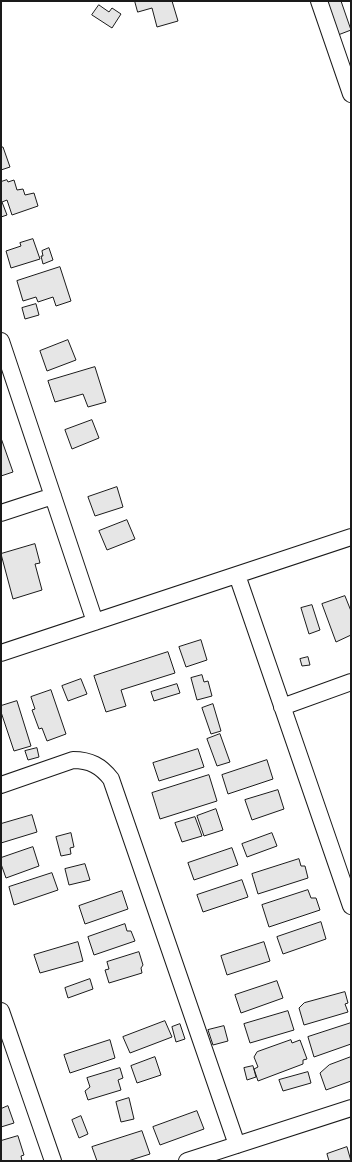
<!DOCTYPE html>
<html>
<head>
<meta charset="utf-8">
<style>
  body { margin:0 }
  #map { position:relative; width:352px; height:1162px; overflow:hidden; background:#fff; font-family:"Archivo Narrow",sans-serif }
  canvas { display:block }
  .frame { position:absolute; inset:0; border:2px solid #1a1a1a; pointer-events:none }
</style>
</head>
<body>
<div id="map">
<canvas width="352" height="1162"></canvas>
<div class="frame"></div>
</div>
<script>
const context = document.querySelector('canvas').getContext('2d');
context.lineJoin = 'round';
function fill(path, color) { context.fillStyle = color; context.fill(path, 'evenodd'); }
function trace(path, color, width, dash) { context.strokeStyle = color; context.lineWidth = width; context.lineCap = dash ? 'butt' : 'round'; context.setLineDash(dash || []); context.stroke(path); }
const building = new Path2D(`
  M135,1H172L178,21L157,27L152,8L138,12Z
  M327,1H341L351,30L338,35Z
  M99,5L109,12L112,8L121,14L112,28L92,15Z
  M1,147H3L10,167L1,170Z
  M7,180L8,182L14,180L17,190L23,189L25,195L34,193L38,206L12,215L7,200L2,202L7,215L1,217V182Z
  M33,239L40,259L11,268L6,251L21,246L20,243Z
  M49,248L53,260L43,264L41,256H43L42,251Z
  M60,267L71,301L56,306L53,297L38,302L36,297L23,301L17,281Z
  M36,304L39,315L25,319L22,308Z
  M68,340L76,360L47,371L40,351Z
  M95,367L106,402L88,407L83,394L55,402L48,381Z
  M92,420L99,438L72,449L65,430Z
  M1,438L13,472L1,476Z
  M117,487L123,507L95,516L88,497Z
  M127,520L135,539L107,550L99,531Z
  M35,544L40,563L35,564L42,590L13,599L1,554Z
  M345,596L351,611V635L336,642L322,604Z
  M312,605L320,630L309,634L301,608Z
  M201,640L207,660L186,667L179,647Z
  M168,652L175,673L121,690L126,706L106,712L94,676Z
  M308,657L310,665L302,666L300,659Z
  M202,675L204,682L208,681L212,696L197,700L191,678Z
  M81,679L87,694L68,701L62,686Z
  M177,684L180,693L154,701L151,692Z
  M51,690L66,734L47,741L42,728L39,729L32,710L35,709L31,697Z
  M17,701L31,746L14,751L1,712V706Z
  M213,704L221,731L211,734L202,708Z
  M220,734L230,762L217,766L207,739Z
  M37,748L39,757L28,760L25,751Z
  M198,749L204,767L159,781L153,763Z
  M267,760L273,779L228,794L222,775Z
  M209,775L217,801L160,819L152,793Z
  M278,790L284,809L252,820L245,800Z
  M216,809L223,830L204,836L197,816Z
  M32,815L37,832L1,843V824Z
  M195,817L202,836L182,842L175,823Z
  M71,833L74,847L70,848L71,854L61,856L56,837Z
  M272,833L277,846L247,857L242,844Z
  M33,847L39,866L6,878L1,864V858Z
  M232,848L238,865L194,880L188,863Z
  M299,859L301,866H305L308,878L258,894L252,874Z
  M85,864L90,880L69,885L65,869Z
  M52,873L58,890L14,905L9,887Z
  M242,880L248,897L203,912L197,895Z
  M308,890L311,898H316L320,910L269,927L262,905Z
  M122,891L128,909L85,924L79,906Z
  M321,922L326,939L283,954L277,937Z
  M125,924L127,931H131L135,941L94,955L88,937Z
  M78,942L83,961L40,973L34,955Z
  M264,942L270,961L227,975L221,956Z
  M139,952L143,965L141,968L142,973L109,983L105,970L109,969L107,962Z
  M90,979L93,989L68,998L65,988Z
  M277,981L283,998L241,1013L235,995Z
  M345,992L348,1003L345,1004L348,1012L304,1025L299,1008L304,1003Z
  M288,1011L294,1030L250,1043L244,1024Z
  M165,1021L172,1037L130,1053L123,1037Z
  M351,1023V1044L314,1057L308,1037Z
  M180,1024L185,1039L176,1042L172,1027Z
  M224,1026L228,1041L213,1045L208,1030Z
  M110,1040L115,1058L70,1073L64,1055Z
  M291,1040L292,1043L300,1040L307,1059L303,1060V1064L258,1081L254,1069L258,1067L254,1057L257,1052Z
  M155,1057L161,1075L137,1083L131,1066Z
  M351,1057V1081L326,1090L320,1073L329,1065Z
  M253,1066L256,1077L247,1080L244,1068Z
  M120,1068L123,1078L118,1080L121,1090L88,1100L85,1091L90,1087L87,1078Z
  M308,1072L311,1083L283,1091L279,1080Z
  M129,1098L134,1119L121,1122L116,1102Z
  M8,1106L14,1123L1,1127V1109Z
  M197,1111L204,1129L160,1145L153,1127Z
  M81,1116L88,1134L79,1138L72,1120Z
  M142,1131L150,1154L128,1161H97L92,1147Z
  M18,1136L24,1155L21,1156L22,1161H1V1141Z
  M347,1147L351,1161H329L327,1154Z`);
fill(building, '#e6e6e6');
trace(building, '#1a1a1a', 1);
const minor = new Path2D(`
  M319,1L351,94
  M1,341L95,622
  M1,513L53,496
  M237,575L351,906
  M1,653L351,537
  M282,707L351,682
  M1,785L73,760C90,760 101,766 111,779L237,1145
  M1,1011L53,1161
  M187,1161L351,1108`);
trace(minor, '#1a1a1a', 18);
trace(minor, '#fff', 16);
</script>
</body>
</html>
